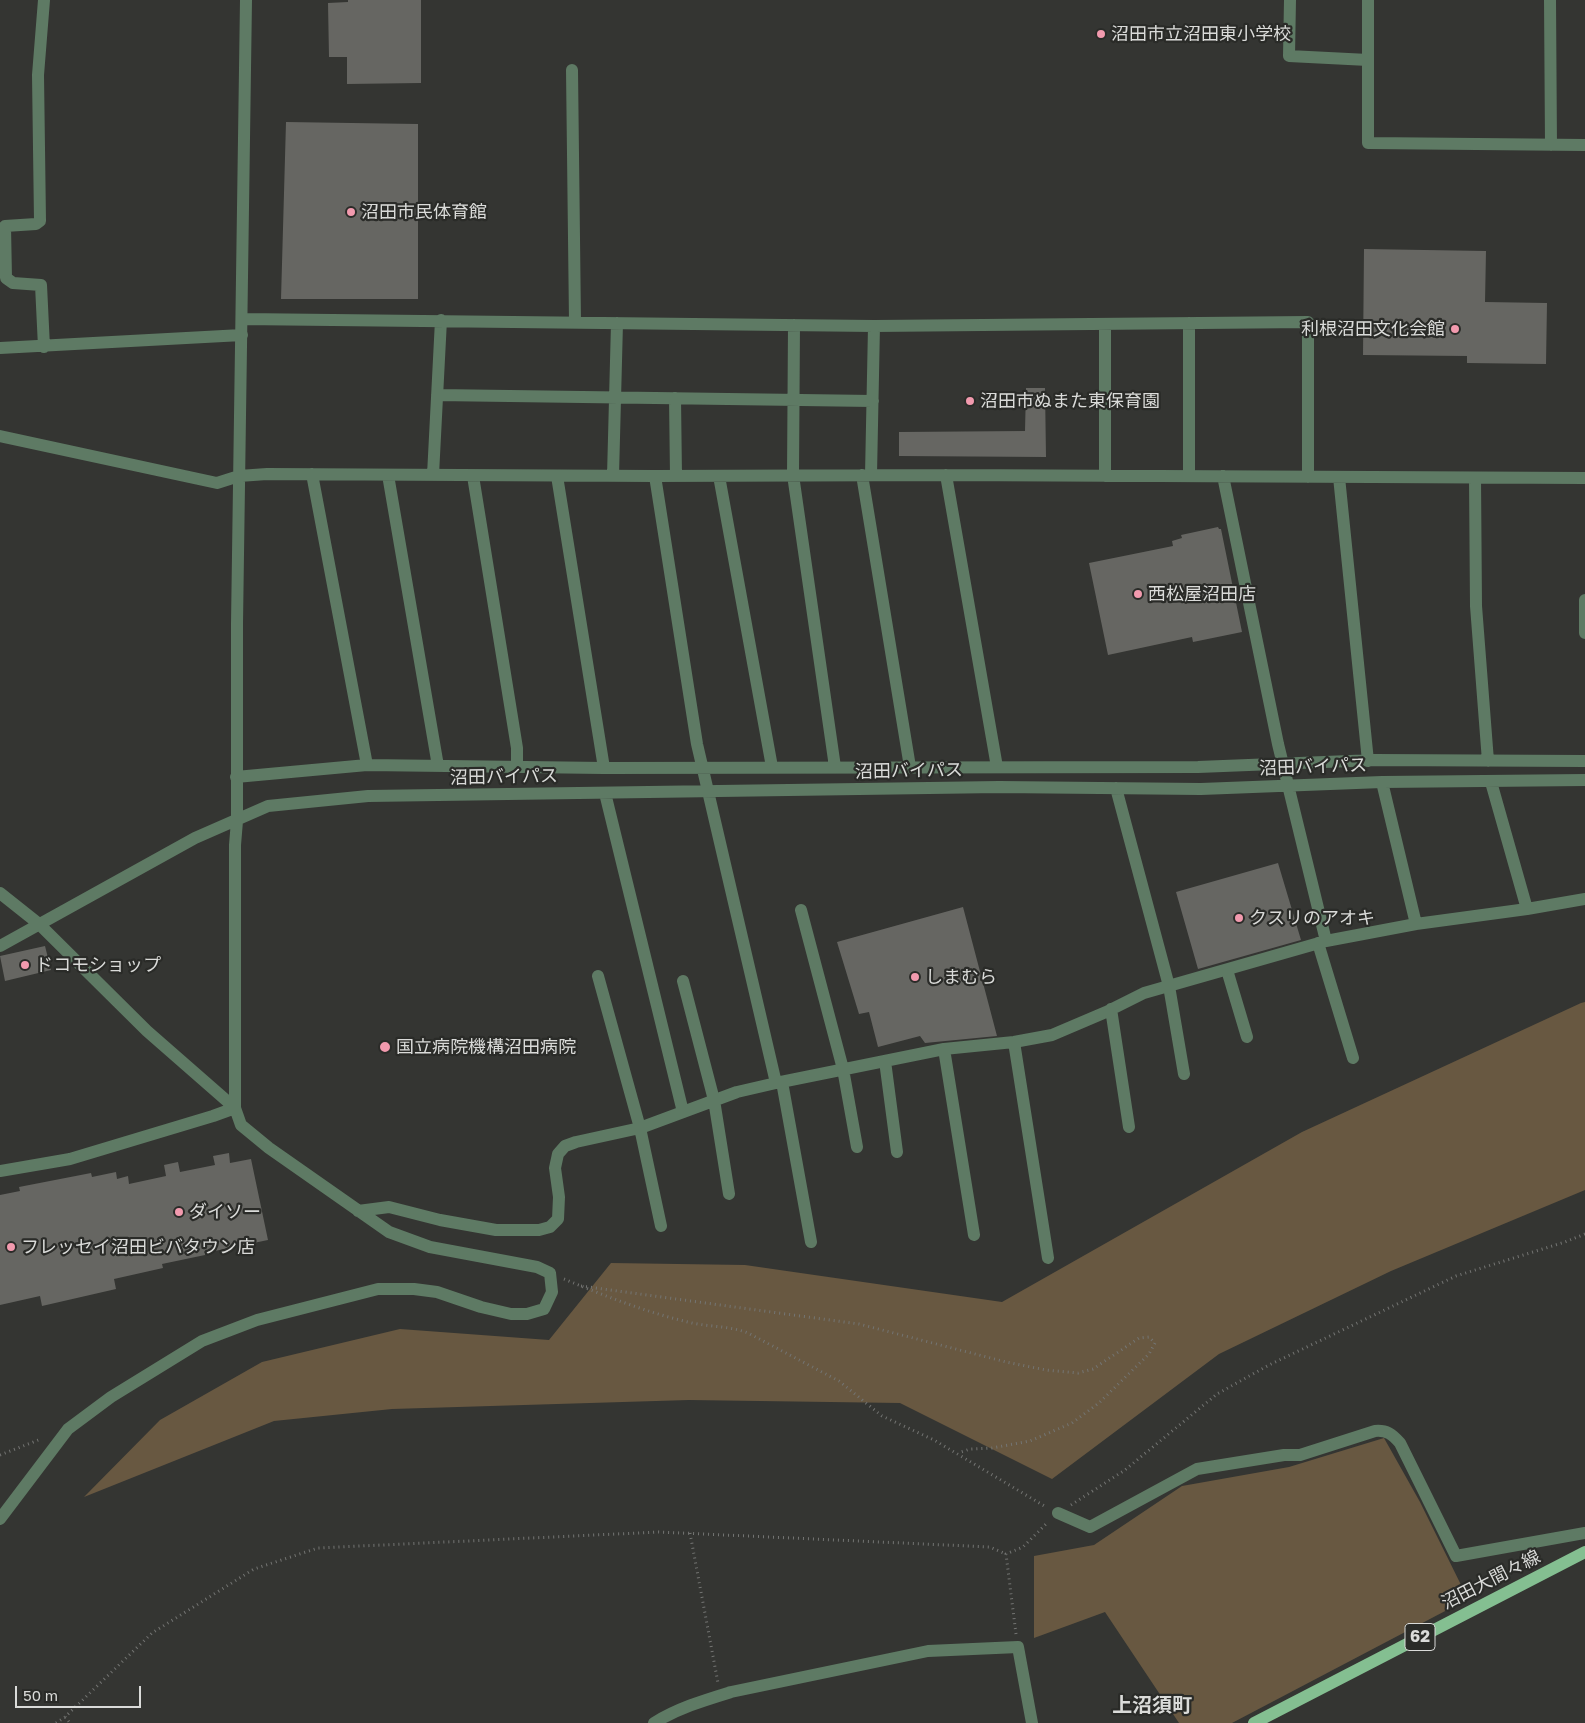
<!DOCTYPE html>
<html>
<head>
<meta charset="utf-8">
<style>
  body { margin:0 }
  #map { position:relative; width:1585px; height:1723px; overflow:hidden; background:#343532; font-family:"Golos Text",sans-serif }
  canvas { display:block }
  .scale { position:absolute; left:15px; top:1686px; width:126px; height:22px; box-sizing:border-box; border:2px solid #dadbd9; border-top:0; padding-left:6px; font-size:15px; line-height:18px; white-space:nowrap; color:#dadbd9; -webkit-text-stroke:4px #2a2b28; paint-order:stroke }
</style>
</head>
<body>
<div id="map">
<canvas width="1585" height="1723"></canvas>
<div class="scale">50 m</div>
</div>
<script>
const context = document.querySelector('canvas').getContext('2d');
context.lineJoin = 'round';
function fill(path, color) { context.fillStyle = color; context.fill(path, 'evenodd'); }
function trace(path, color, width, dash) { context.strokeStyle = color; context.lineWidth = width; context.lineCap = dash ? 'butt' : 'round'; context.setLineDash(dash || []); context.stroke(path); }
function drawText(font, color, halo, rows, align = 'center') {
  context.font = font + ' "Golos Text","Noto Sans JP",sans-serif'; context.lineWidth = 4.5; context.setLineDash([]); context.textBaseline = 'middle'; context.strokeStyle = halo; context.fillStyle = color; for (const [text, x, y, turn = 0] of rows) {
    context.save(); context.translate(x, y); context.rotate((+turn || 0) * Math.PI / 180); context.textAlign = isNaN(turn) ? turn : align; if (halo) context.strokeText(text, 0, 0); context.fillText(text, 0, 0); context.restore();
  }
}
fill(new Path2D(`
  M1585,1002V1190L1391,1271L1219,1354L1052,1479L900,1403L689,1400L392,1409L274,1421L84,1497L160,1420L262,1362L400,1329L549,1340L611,1263L745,1265L1002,1302L1302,1132L1581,1003Z
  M1384,1438L1420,1502L1468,1599L1232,1723H1179L1105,1612L1034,1638V1556L1094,1545L1182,1486L1289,1467Z`), '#685841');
fill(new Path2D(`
  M348,0H421V83L347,84V57H329L328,3L348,2Z
  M286,122L418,124V299H281Z
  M1364,249L1486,251L1485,302L1547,303L1546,364L1467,363V356L1363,355Z
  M1026,388H1045L1046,457L899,456V432L1025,431Z
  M1218,527L1219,529H1221L1242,632L1193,642L1192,637L1108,655L1089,563L1173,546L1172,541L1182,538L1181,535Z
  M1278,863L1301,940L1198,969L1176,892Z
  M963,907L997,1036L925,1043L920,1036L878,1047L869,1012L859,1014L837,942Z
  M45,946L51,970L5,981L0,956Z
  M229,1153L230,1163L251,1159L268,1240L205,1253V1255L162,1264L163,1268L114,1279L116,1289L42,1306L40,1296L0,1305V1195L20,1191L19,1187L91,1173L92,1177L116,1172L117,1179L128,1176L129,1184L166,1176L164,1165L178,1162L180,1172L215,1165L213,1156Z`), '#666662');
trace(new Path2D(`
  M564,1279C605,1296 648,1313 692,1323C711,1327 730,1326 748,1333L839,1381L882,1416L934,1440L1046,1507
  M581,1286L859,1324L1006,1362L1046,1370L1078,1373L1093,1369L1139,1338L1149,1337L1155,1343L1149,1354L1099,1403L1072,1423L1030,1441L992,1448L970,1449L958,1453
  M0,1455L41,1439
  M1071,1505L1125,1470L1217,1394L1269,1365L1456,1276L1565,1242L1585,1234
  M690,1533L718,1683
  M1016,1634L1006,1554L1023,1547L1048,1522
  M65,1717L70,1723
  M56,1723L65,1717L152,1633L254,1569L318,1548L659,1532L990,1547L1006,1554`), '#747573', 3, [1, 4]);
trace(new Path2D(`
  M1290,0L1289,56L1368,60
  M1368,0V143L1585,145
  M1550,0L1551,145
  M572,70L575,322
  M242,319L874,326L1308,322V477
  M794,325L793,475L835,767
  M44,347L41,285L13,283L6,278L5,226L36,224L40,221L38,75L44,0
  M0,348L242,335
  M437,395L873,401
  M675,398L676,476
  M0,436L217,483L239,476L267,474L655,476L946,475L1585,478
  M312,474L367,765
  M388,475L438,766
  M433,475L441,320
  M862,475L910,767
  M871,475L874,326
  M946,475L997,767
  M473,476L517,748V767
  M557,476L604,768
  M613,476L617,323
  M655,476L697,744L776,1083
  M719,476L772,767
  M1105,476V324
  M1189,476V323
  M1223,476L1278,744L1326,941
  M1339,477L1368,761
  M1475,478L1476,606L1488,761
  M1585,600V633
  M236,777L367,765L604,768L1198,767L1375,760L1585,761
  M1382,782L1416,924
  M1491,782L1527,909
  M1116,788L1169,986L1184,1074
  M605,793L683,1112
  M0,893L39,924L147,1031L235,1108L213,1116L70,1159L0,1171
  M801,910L843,1069L857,1147
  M1318,943L1353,1058
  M0,946L195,838L268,806L368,796L999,787L1201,789L1382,782L1585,780
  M1227,970L1247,1037
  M598,976L640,1128L661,1226
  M683,981L714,1100L729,1194
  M1111,1009L1129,1127
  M1014,1042L1048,1258
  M944,1049L974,1235
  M885,1061L897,1152
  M782,1082L811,1242
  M358,1211L389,1207L440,1220L496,1230H539L550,1227L558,1219L559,1197L555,1168L558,1154L565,1146L576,1142L640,1128L737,1092L776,1083L944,1049L1014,1042L1052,1035L1106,1012L1144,993L1326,941L1416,924L1527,909L1585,899
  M1058,1513L1090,1527L1197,1469L1284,1455H1300L1375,1431C1387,1430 1392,1434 1400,1443L1456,1556L1585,1533
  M0,1519L68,1429L111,1397L202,1341L257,1320L378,1289H414L437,1292L481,1307L511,1314H527L544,1309L552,1292L550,1273L537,1267L430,1247L389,1232L269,1148L241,1125L235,1108V845L237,821V624L246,0
  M654,1723C678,1708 705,1700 731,1692L928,1651L1018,1647L1032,1723`), '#5e7a64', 12);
trace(new Path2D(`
  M1254,1723L1585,1552`), '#84bf91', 12);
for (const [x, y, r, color] of [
  [1101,34,5,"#f29aae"],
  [351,212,5,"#f29aae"],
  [1455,329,5,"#f29aae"],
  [970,401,5,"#f29aae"],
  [1138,594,5,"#f29aae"],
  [1239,918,5,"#f29aae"],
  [25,965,5,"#f29aae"],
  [915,977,5,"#f29aae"],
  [385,1047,6,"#f29aae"],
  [179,1212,5,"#f29aae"],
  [11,1247,5,"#f29aae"]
]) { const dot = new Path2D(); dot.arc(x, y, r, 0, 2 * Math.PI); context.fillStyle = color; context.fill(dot); trace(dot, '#2a2b28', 2); }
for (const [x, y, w] of [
  [1420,1637,30]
]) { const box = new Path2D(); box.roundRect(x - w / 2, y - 13.5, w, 27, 4); context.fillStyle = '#2a2b28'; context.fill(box); trace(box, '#dadbd9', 1); }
drawText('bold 16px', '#dadbd9', null, [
  ["62",1420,1637]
]);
drawText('18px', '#dadbd9', '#2a2b28', [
  ["沼田市立沼田東小学校",1111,34],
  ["沼田市民体育館",361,212],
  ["利根沼田文化会館",1445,329,"right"],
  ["沼田市ぬまた東保育園",980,401],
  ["西松屋沼田店",1148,594],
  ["クスリのアオキ",1249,918],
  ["ドコモショップ",35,965],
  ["しまむら",925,977],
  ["国立病院機構沼田病院",396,1047],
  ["ダイソー",189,1212],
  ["フレッセイ沼田ビバタウン店",21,1247]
], 'left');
drawText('18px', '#dadbd9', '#2a2b28', [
  ["沼田バイパス",1313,767,-2],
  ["沼田バイパス",909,771,-1],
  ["沼田バイパス",504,777,-1],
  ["沼田大間々線",1491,1580,-27]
]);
drawText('bold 20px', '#dadbd9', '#2a2b28', [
  ["上沼須町",1152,1706]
]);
</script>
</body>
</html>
